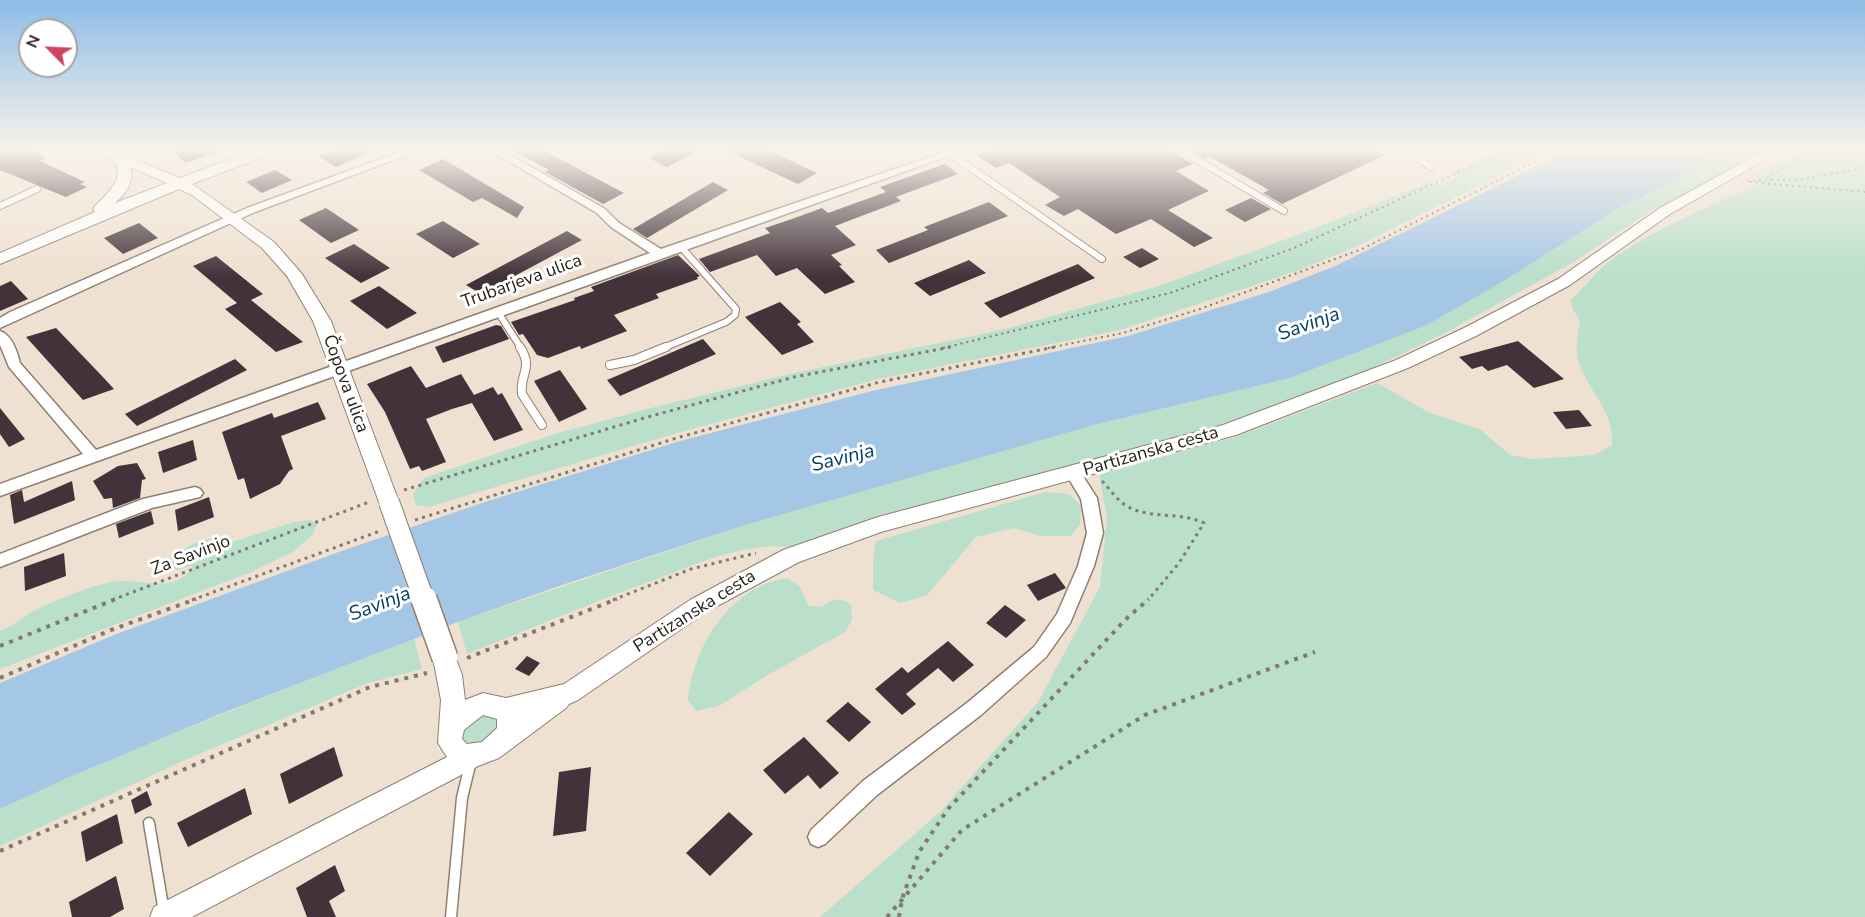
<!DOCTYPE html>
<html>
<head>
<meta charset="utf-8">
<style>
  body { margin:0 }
  #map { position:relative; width:1865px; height:917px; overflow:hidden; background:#efe1d1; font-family:"Nunito Sans",sans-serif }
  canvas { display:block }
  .north { position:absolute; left:18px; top:18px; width:60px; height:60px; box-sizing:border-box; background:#fff; border:2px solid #a7a5a3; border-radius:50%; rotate:294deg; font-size:16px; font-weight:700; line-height:24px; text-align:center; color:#241f19 }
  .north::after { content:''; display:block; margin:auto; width:21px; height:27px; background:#d24261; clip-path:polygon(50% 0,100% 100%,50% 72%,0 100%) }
</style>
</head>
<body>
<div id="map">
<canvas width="1865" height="917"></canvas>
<div class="north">N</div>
</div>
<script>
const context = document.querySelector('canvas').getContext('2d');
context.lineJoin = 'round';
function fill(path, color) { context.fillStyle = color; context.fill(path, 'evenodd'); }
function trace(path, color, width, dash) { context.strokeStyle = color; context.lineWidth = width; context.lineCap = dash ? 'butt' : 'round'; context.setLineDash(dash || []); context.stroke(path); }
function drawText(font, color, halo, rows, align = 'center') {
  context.font = font + ' "Nunito Sans",sans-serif'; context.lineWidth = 6; context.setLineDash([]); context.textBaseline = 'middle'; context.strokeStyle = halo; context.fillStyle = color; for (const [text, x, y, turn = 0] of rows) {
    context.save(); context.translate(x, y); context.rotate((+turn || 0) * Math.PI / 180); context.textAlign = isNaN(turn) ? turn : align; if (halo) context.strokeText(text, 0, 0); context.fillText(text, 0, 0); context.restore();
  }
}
fill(new Path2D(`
  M1503,148H1554L1357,246L1299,270L1120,330L878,379L677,433L428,507L416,505L413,494L424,478L555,434L647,409L790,374L1006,329L1159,286L1313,229L1429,182L1443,185L1457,178L1453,172Z
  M1733,148H1770L1649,212L1577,260L1443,334L1366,371L1222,424L914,508L791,547C745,542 696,564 654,580C591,603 529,629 467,654L458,622L745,525L1094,425L1290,378L1425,326L1499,284L1622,206L1647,195L1694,170L1709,158Z
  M1808,148H1865V917H820L939,813L1038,702L1100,587L1107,519L1099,474L1236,437L1377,383L1430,413L1481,430L1510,455L1533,459L1595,455L1612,445C1615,411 1589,393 1579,363C1575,349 1577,336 1580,321L1572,308L1571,299C1586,287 1595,272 1610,261C1654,229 1711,205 1761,183L1748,174Z
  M1045,492L1069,494L1081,506L1080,524L1071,536H1040L1014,528L976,537L927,595L900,603L873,590V562L876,541Z
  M311,520L317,524L313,534L293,552L251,572L0,669V631C12,626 21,619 32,612C57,599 84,588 111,582C138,577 176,596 193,566L176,570L171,564C181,547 194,543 212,538L223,545L294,522Z
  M787,578L799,586L809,606L822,607C833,598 838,597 851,604L852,620L845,632L766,676L719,706L696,711L688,700C694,646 729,587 787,578Z
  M414,639L422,669L368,683L185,760L0,846V809C135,746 275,693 414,639Z
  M480,715L491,716L497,723C494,741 481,749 464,741L462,732Z`), '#badfcb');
fill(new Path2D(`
  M1574,148H1733L1709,158L1694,170L1647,195L1622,206L1499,284L1425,326L1290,378L1094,425L745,525L562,585L458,622L220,714L70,777L0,809V683L114,635L336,553L485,502L680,441L872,391L1128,336L1269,292L1335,266Z`), '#a5c7e6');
fill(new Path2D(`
  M0,148H27L40,153L39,155L46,158L40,161L85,182L80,184L87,187L66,197L0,170Z
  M169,148H223L224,149L186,163Z
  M338,148H379L336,167L318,156Z
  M508,148H539L624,193L603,204L545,172L549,170Z
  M669,148H703L667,167L649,158Z
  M721,148H763L817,173L798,184Z
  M994,148H1172L1174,153L1193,164L1176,171L1209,191L1168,210L1213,238L1194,247L1151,219L1116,234L1078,209L1064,216L1045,205L1060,197L1009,163L996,168L976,155Z
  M1187,148H1370L1385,155L1282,204L1263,193L1269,190L1210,157L1205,159Z
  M443,159L524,207L517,218L482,198L473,202L419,170Z
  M945,164L958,174L896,197L901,201L835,226L856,245L831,255L842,265L839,266L855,282L825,294L797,268L776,276L757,255L710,272L699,259L770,233L765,228L789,220L822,208L828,213L886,192L880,187Z
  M275,170L292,180L262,193L246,182Z
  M713,182L728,190L647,238L633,229Z
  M1251,198L1271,209L1245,222L1225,210Z
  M989,202L1008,216L889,263L876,250L928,230L924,227Z
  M326,208L359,230L331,243L299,220Z
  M443,221L480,244L453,258L416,234Z
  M139,223L158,238L123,254L104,238Z
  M567,231L582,240L481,294L466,285Z
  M354,244L390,268L361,283L325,258Z
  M1142,248L1159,259L1140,268L1123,257Z
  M678,255L700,276L697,277L698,279L656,294L659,298L614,315L627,331L581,349L580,346L548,358L537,355L523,334L519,335L511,322L575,300L574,298L594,291L591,287Z
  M216,256L263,294L251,300L303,342L276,352L225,309L237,303L193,266Z
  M969,260L986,273L930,296L914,283Z
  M1078,264L1095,278L1000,318L984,303Z
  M11,281L28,299L0,311V286Z
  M379,286L417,313L387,329L350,301Z
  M780,302L801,322L797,324L814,342L782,355L745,317Z
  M496,325L501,326L509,339L443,363L435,347Z
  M56,328L101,375L114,389L83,400L26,337Z
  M703,339L716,354L620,396L607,380Z
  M1518,341L1564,379L1534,388L1507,365L1488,371L1482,366L1472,369L1459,357Z
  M235,359L247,370L137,426L125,414Z
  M411,366L426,388L461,374L474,395L493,387L498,395L502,393L523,430L494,441L472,403L452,409L426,419L446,462L422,471L419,466L410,469L385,412L367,384Z
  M560,370L587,409L559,422L534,381Z
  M318,402L326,419L281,436L293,469L289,471L280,484L250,499L244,478L238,480L222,432L272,413L274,418Z
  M0,408L25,439L9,447L0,434Z
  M1579,410L1592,426L1566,429L1553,412Z
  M193,440L197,460L163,473L158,452Z
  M137,463L146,479L142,480L140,498L113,508L112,498L104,499L93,481L118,466Z
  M72,481L75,500L14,524L10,495L22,490L24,502Z
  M209,497L214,517L178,531L175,510Z
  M151,511L154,524L119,538L116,524Z
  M64,553L66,576L25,591L24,567Z
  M1055,573L1066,588L1038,601L1027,585Z
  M1005,605L1026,620L1006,638L986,623Z
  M948,641L974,665L953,682L938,668L906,694L916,704L902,715L875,689L902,667L908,673Z
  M527,656L540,663L529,676L515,669Z
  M848,702L871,722L849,742L826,721Z
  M804,737L839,773L820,789L808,775L785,794L763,770Z
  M334,747L343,776L289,804L280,774Z
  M591,767L586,831L553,836L559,772Z
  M245,788L252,814L188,847L177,823Z
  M147,791L152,805L135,814L131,800Z
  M729,812L753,834L710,876L686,853Z
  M117,814L123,843L86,862L81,832Z
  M335,865L345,891L329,901L336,917H307L296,888Z
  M116,876L124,909L110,917H72L69,902Z`), '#42323a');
const serviceFar2 = new Path2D(`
  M1177,148L1284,211
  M1401,148L1431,167
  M949,153L1102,259
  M0,206L37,189
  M498,312L521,348
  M663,348L726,322L735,315L736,309L682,248`);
const serviceFar1 = new Path2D(`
  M520,347C534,369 519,374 522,394L542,425
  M610,365L634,360L666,347`);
const service = new Path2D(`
  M149,823L164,912
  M451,917L462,798L470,765`);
const minor = new Path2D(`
  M411,148H425L255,212L0,328V318L10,312L247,208Z
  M486,148H498L605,209L619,223L661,249L956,148H970L0,496V484L83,454L9,367L0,345V331C12,335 17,351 20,363L96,450L650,253L611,227L597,213Z
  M1074,468L1079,470L1097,498L1103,533L1094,566L1070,623L1046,657L981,715L877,795L825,844L818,847L811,844L808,837L811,830L863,781L967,703L1034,647L1057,614L1078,566L1087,533L1081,499L1066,474Z
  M195,487L200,489L203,493L200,497L152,508L0,567V554L143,499Z`);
const tertiary = new Path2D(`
  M87,148H106L180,178L261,148H280L278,151L192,184L274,242L302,274L331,321L399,502L396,507L389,510L382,507L379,502L313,321L287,276L262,248L192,195L179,189L0,264V253L95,212L93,209L95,206C106,196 132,171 109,159C101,155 93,154 87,148ZM130,167L167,183L115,203C126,193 135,182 130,167Z
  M1769,148H1786L1670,214L1570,285L1476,336L1408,368L1236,435L881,532L799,562L706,612L578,700L569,704L566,708L499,758L478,766L192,917H150L154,907L447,757L438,743L441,700L433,658L437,651L445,648L453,651L462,675L465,700L483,693L506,698L564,684L690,600L783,550L878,517L1223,425L1396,360L1464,328L1558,279L1660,208ZM483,715L497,719V728L482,742L467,744L462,739L464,730Z`);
trace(serviceFar2, '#8d8072', 8);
trace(serviceFar1, '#8d8072', 10);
trace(service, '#8d8072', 13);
trace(minor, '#8d8072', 3);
trace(tertiary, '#8d8072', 2);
trace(new Path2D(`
  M1767,178L1820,148
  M1747,181L1802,179L1865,168
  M1750,182L1865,192
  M943,348L1170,293L1294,248L1511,148
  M1048,348L1123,333L1200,309L1362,249L1562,148`), '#837a6f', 2, [2, 4]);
trace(new Path2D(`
  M1102,481C1110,489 1116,499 1125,505C1148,520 1179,511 1204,523L1179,563L1148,600
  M404,490L644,418L794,377L951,347
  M415,520L680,437L880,382L1055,347
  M112,600L369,502
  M192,600L380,531
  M613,600L691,569L756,553`), '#837a6f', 3, [3, 4.5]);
trace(new Path2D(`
  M0,646L116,599
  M467,658L617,599
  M0,678L111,630L196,599
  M0,851L370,687L427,673
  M887,917L962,830L1145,715L1315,652
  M899,917L902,899L919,852L948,809L1127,618L1149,599`), '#837a6f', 4, [4, 6]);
trace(serviceFar2, '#fff', 6);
trace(serviceFar1, '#fff', 8);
trace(service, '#fff', 10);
fill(minor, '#fff');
fill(tertiary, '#fff');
const tertiaryBridgeFar1 = new Path2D(`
  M389,502L424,600`);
const tertiaryBridge = new Path2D(`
  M424,599L445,658`);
trace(tertiaryBridgeFar1, '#8d8072', 22, []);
trace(tertiaryBridge, '#8d8072', 28, []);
trace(tertiaryBridgeFar1, '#fff', 20);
trace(tertiaryBridge, '#fff', 25);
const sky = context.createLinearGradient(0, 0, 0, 276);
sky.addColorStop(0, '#8dbce7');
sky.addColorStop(0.54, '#f8f2ea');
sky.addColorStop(1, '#f8f2ea00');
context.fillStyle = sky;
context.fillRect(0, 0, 1865, 276);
drawText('18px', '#241f19', '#fff', [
  ["Trubarjeva ulica",522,282,-20],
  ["Čopova ulica",345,384,70],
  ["Partizanska cesta",1151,452,-16],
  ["Za Savinjo",191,556,-21],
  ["Partizanska cesta",695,612,-32]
]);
drawText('italic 20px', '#053f66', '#fff', [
  ["Savinja",1309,325,-20],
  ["Savinja",843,459,-14],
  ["Savinja",380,605,-21]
]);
</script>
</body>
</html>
